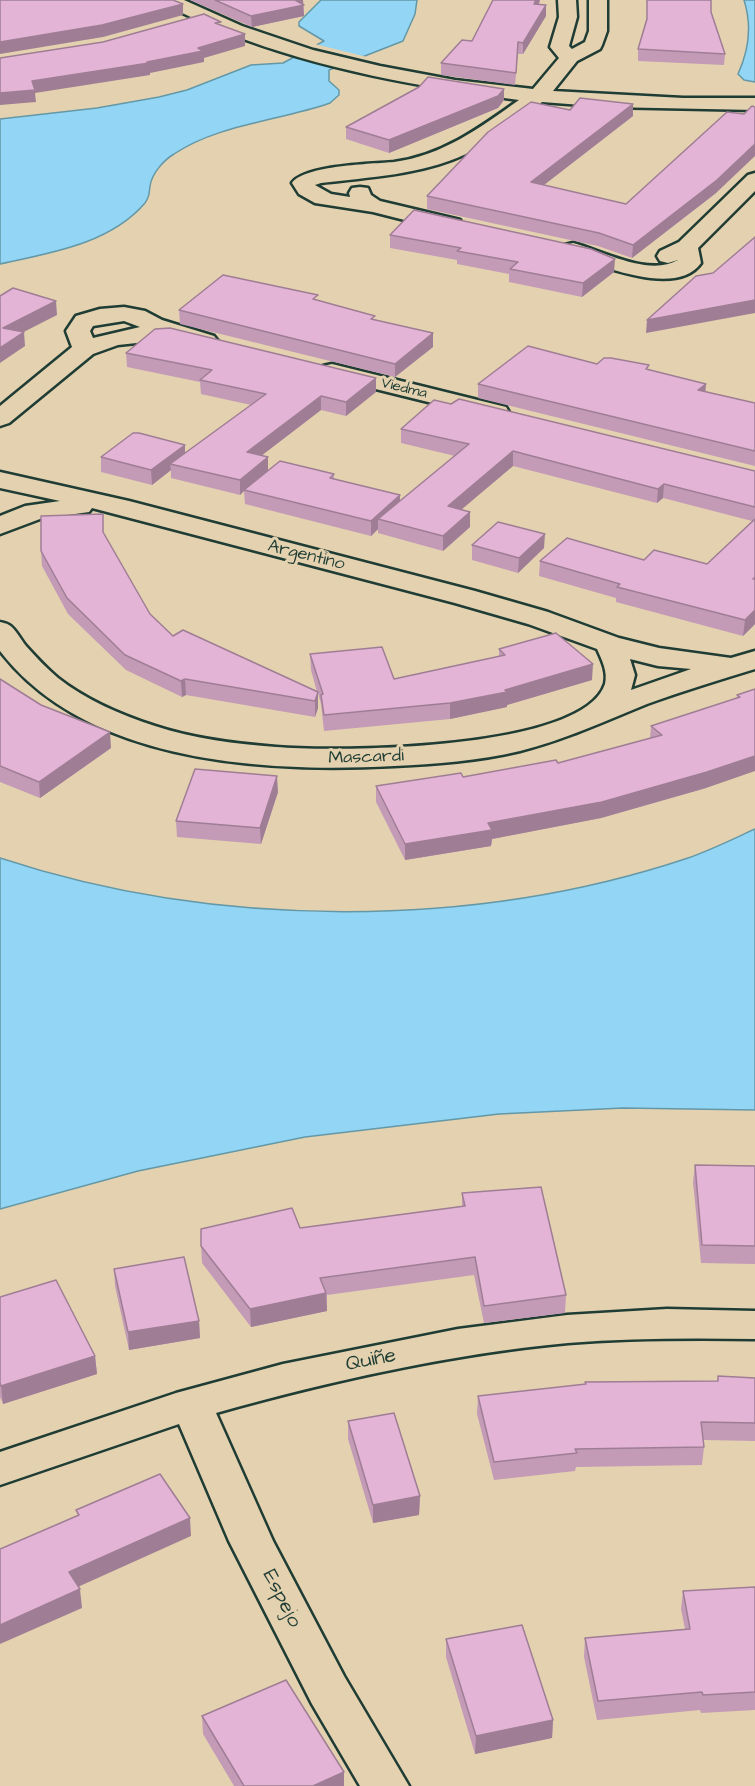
<!DOCTYPE html>
<html>
<head>
<meta charset="utf-8">
<style>
  body { margin:0 }
  canvas { display:block; background:#e4d1af }
</style>
</head>
<body>
<canvas width="755" height="1786"></canvas>
<script>
const context = document.querySelector('canvas').getContext('2d');
context.lineJoin = 'round';
function fill(path, color) { context.fillStyle = color; context.fill(path, 'evenodd'); }
function trace(path, color, width, dash) { context.strokeStyle = color; context.lineWidth = width; context.lineCap = dash ? 'butt' : 'round'; context.setLineDash(dash || []); context.stroke(path); }
function drawText(font, color, halo, rows, align = 'center') {
  context.font = font + ' "Architects Daughter",sans-serif'; context.lineWidth = 6; context.setLineDash([]); context.textBaseline = 'middle'; context.strokeStyle = halo; context.fillStyle = color; for (const [text, x, y, turn = 0] of rows) {
    context.save(); context.translate(x, y); context.rotate((+turn || 0) * Math.PI / 180); context.textAlign = isNaN(turn) ? turn : align; if (halo) context.strokeText(text, 0, 0); context.fillText(text, 0, 0); context.restore();
  }
}
const water = new Path2D(`
  M321,0H417L415,14L403,41L329,70V81L339,90V95L330,103C279,121 219,124 174,154C164,160 152,173 150,186C149,193 150,196 145,203C110,244 50,253 0,264V119L97,108L159,97L187,90L251,65L283,63L324,41L299,26V22Z
  M744,0H755V82L744,80L738,74C749,50 752,25 744,0Z
  M755,829V1110L623,1108L499,1114L305,1137L138,1171L0,1209V858C215,929 473,930 688,858C711,850 733,839 755,829Z`);
fill(water, '#92d5f4');
trace(water, '#6498a7', 1.5);
fill(new Path2D(`
  M315,44L367,57L340,69L292,56Z`), '#e4d1af');
const minor = new Path2D(`
  M160,0H184L242,26L313,50L380,66L455,80L533,89L559,58L550,47L559,17L558,0H576L577,17L569,46L572,49L585,42L589,31V0H607V31L602,45L600,49L577,61L553,91L683,98H755V110L608,107L542,102C518,120 493,141 466,154C421,175 370,177 321,183L315,185L331,194L350,197L349,193L352,188L360,187L368,188L371,195L380,201L460,220L463,225L460,230L452,232L373,212L315,203L299,194L292,183C305,165 372,164 394,162C442,156 481,127 519,100C421,87 323,70 230,34C207,25 185,14 163,4Z
  M755,173V191L698,248L701,263C676,299 597,263 565,255L562,250L565,245L573,243C603,251 649,277 678,260L668,263L660,261L657,256L660,251L679,242L748,175Z
  M124,307L145,311L162,320L214,336L218,341L214,346L206,348L174,339L118,345L93,354L9,423L0,426V406L72,347L66,331L76,316L100,309ZM124,321L140,327L93,338L90,331L93,326Z
  M332,364L506,407L509,412L506,417L497,419L323,376L320,371L323,366Z
  M0,472L129,501L475,591L548,612L619,638L659,648L731,658L755,651V669C719,680 683,691 647,704C605,721 564,740 520,751C478,761 436,764 394,766C264,773 86,763 0,651V622C3,623 6,623 9,625C15,628 21,640 26,646C36,657 46,668 58,678C86,700 121,715 155,726C194,739 236,744 276,747C335,752 583,751 605,684C608,672 602,660 597,649L528,624L455,603L92,508L89,512L40,519L0,534V516L25,506L60,501L0,488ZM630,659L658,666L691,669L631,690L635,675Z
  M667,1309L755,1311V1339C693,1338 631,1338 568,1343C450,1354 330,1381 216,1413L273,1541L344,1676L409,1786H360L312,1704L229,1541L179,1424L0,1485V1452L176,1393L283,1364L458,1329L567,1315Z`);
trace(minor, '#1f3d34', 5);
fill(minor, '#e4d1af');
fill(new Path2D(`
  M190,0H303L304,16L252,27Z
  M540,0L539,4L546,16L523,54H518L515,85L441,75V63L472,41Z
  M711,12L725,54L724,65L638,61V49L646,20Z
  M419,87L504,100L498,108L389,153L346,139V127Z
  M570,110L633,116L544,185L626,204L716,193L632,258L598,246L427,209V196Z
  M390,235L614,272L582,297L509,282V274L457,264V260L390,248Z
  M318,301L375,320L433,347L395,377L180,324L179,310Z
  M126,353L376,392L346,416L321,410L262,455L268,470L334,474V479L400,501L455,456L401,443V429L755,471V624L743,636L616,602V598L539,576L540,561L644,560L707,564L752,521L663,498L657,503L513,466L461,509L470,527L443,551L378,533V529L371,536L245,504L244,491L240,495L171,478V470L152,485L101,472V457L185,445V453L251,405L201,394L200,382L127,367Z
  M597,364L649,369L705,392L755,403V466L478,398V384Z
  M104,534L150,614L173,636L317,692L311,670L310,654L394,679L499,657V649L592,680L507,705V707L450,719L324,731L321,704L318,693V708L315,717L186,695L182,697L126,670L68,614L42,566L41,551Z
  M472,545L544,548L518,573L472,560Z
  M0,679L41,705L111,748L40,798L0,782Z
  M755,689L706,788L601,818L492,839L491,846L405,860L376,802V786L463,777L558,763L650,738L651,726L737,698V695Z
  M278,792L261,844L177,837L176,821Z
  M695,1165L755,1166V1264L701,1263L693,1182Z
  M462,1193L566,1295L565,1313L484,1323L474,1275L327,1295V1311L251,1327L202,1263L201,1246L300,1228L462,1206Z
  M114,1269L199,1321L200,1338L129,1350L115,1286Z
  M0,1297L95,1356L97,1374L3,1404L0,1397Z
  M718,1376L755,1378V1441L703,1440L704,1447L702,1465L576,1467L575,1471L494,1480L477,1414L478,1396L718,1381Z
  M348,1421L420,1496L419,1515L373,1523L348,1439Z
  M755,1587V1710L701,1713L700,1710L597,1720L584,1657L585,1638L685,1629L681,1609L683,1591Z
  M446,1639L553,1720L552,1738L475,1754L446,1657Z
  M202,1716L344,1772V1786H234L203,1734Z`), '#c39bb7');
fill(new Path2D(`
  M291,0H303L304,16L252,27L251,16Z
  M536,0H540L534,15V4Z
  M183,4V15L103,37L0,54V42Z
  M546,5V16L523,54V43Z
  M245,34V46L204,58V62L150,73V75L35,93L36,102L0,105V93L32,81L147,62Z
  M504,89V100L498,108L389,153V140Z
  M633,104V116L531,195V182Z
  M755,144V156L716,193L632,258L633,245Z
  M615,259L614,272L582,297L583,283Z
  M755,300V313L646,333L647,320Z
  M56,301L57,315L4,342L3,328Z
  M24,332L25,346L0,363V348Z
  M433,333V347L395,377V364Z
  M376,378V392L346,416V402Z
  M706,384L705,398L698,390Z
  M321,396V410L248,466L247,452Z
  M185,445V459L170,464L171,470L152,485L151,470Z
  M513,451V466L448,521V506Z
  M268,457V471L244,490V491L240,495V480Z
  M664,484L663,498L657,503L658,489Z
  M400,495V510L378,519V529L371,536V521Z
  M470,512V527L443,551V536Z
  M545,534L544,548L518,573L519,558Z
  M755,610V624L743,636L745,620Z
  M593,664L592,680L507,705V707L450,719V703L505,690Z
  M185,679L186,695L182,697L181,681Z
  M318,692V708L315,717V701Z
  M110,732L111,748L40,798L39,782Z
  M755,756V771L706,788L601,818L492,839L491,846L405,860V844Z
  M277,776L278,792L261,844L260,828Z
  M326,1293L327,1311L251,1327L250,1309Z
  M199,1321L200,1338L129,1350L128,1332Z
  M95,1356L97,1374L3,1404L1,1386Z
  M420,1496L419,1515L373,1523V1505Z
  M190,1518L191,1536L71,1590L69,1572Z
  M80,1589L82,1608L0,1644V1625Z
  M553,1720L552,1738L475,1754L476,1736Z
  M344,1772V1786H313Z`), '#9f7e95');
const building = new Path2D(`
  M0,0H173L183,4L102,25L0,42Z
  M215,0H295L304,5L251,16Z
  M493,0H536L534,4L546,5L523,43L518,42L516,73L441,63L462,40L472,41Z
  M647,0H711V12L725,54L638,49L647,19Z
  M204,14L221,22L215,23L245,34L198,48L203,51L147,62L149,63L32,81L35,90L0,93V58L103,42Z
  M428,77L504,89L498,96L389,140L346,127L419,87Z
  M580,98L633,104L531,182L626,204L727,112L744,114L752,106L755,107V144L717,180L633,245L599,233L427,196L488,132L531,102L570,110Z
  M414,210L591,249L615,259L583,283L510,269L518,262L457,251L461,248L390,235Z
  M755,237V300L647,320L696,276L713,273Z
  M223,275L318,295L313,299L375,316L371,319L433,333L395,364L179,310Z
  M13,288L56,301L3,328L24,332L0,348V296Z
  M170,328L376,378L346,402L321,396L247,452L268,457L240,480L170,464L266,394L200,380L212,370L126,353L155,329Z
  M528,346L597,364L604,358H611L649,365L646,369L706,384L698,390L755,403V451L478,384Z
  M459,399L755,471V507L664,484L658,489L513,451L448,506L470,512L443,536L378,519L469,444L401,429L434,400L451,404Z
  M133,433H139L185,445L151,470L101,457Z
  M280,461L334,474L330,478L400,495L371,521L244,490Z
  M103,514V532L150,614L173,636L183,630L318,692L315,701L185,679L181,681L125,655L67,598L41,551V516Z
  M755,519V577L753,579H755V610L745,620L617,587L620,584L540,561L567,538L644,560L654,550L707,564Z
  M498,522L545,534L519,558L472,545Z
  M556,633L593,664L505,690L507,692L450,703L324,715L321,695L323,694L310,654L382,647L394,679L505,655L499,649Z
  M0,679L41,705L110,732L39,782L0,766Z
  M755,689V756L707,772L602,802L488,823L492,830L405,844L376,786L461,773L463,777L556,760L558,763L662,735L651,726L740,697L737,695Z
  M195,769L277,776L260,828L176,821Z
  M695,1165L755,1166V1246L702,1245Z
  M541,1187L566,1295L484,1306L475,1257L320,1278L326,1293L250,1309L201,1246V1229L292,1208L300,1228L465,1206L462,1193Z
  M184,1257L199,1321L128,1332L114,1269Z
  M56,1280L95,1356L1,1386L0,1383V1297Z
  M718,1376L755,1378V1423L701,1422L704,1447L575,1449L577,1453L494,1462L478,1396L586,1384L585,1382L718,1381Z
  M394,1413L420,1496L373,1505L348,1421Z
  M160,1474L190,1518L69,1572L80,1589L0,1625V1549L79,1515L76,1510Z
  M755,1587V1692L703,1695L702,1692L598,1701L585,1638L690,1629L683,1591Z
  M522,1625L553,1720L476,1736L446,1639Z
  M286,1680L344,1772L313,1786H244L202,1716Z`);
fill(building, '#e3b4d5');
trace(building, '#9f7e95', 1.5);
drawText('15px', '#1f3d34', '#e4d1af', [
  ["Viedma",404,389,14]
]);
drawText('18px', '#1f3d34', '#e4d1af', [
  ["Argentino",306,556,14],
  ["Mascardi",366,758,-2]
]);
drawText('21px', '#1f3d34', '#e4d1af', [
  ["Quiñe",371,1361,-11],
  ["Espejo",281,1599,63]
]);
</script>
</body>
</html>
